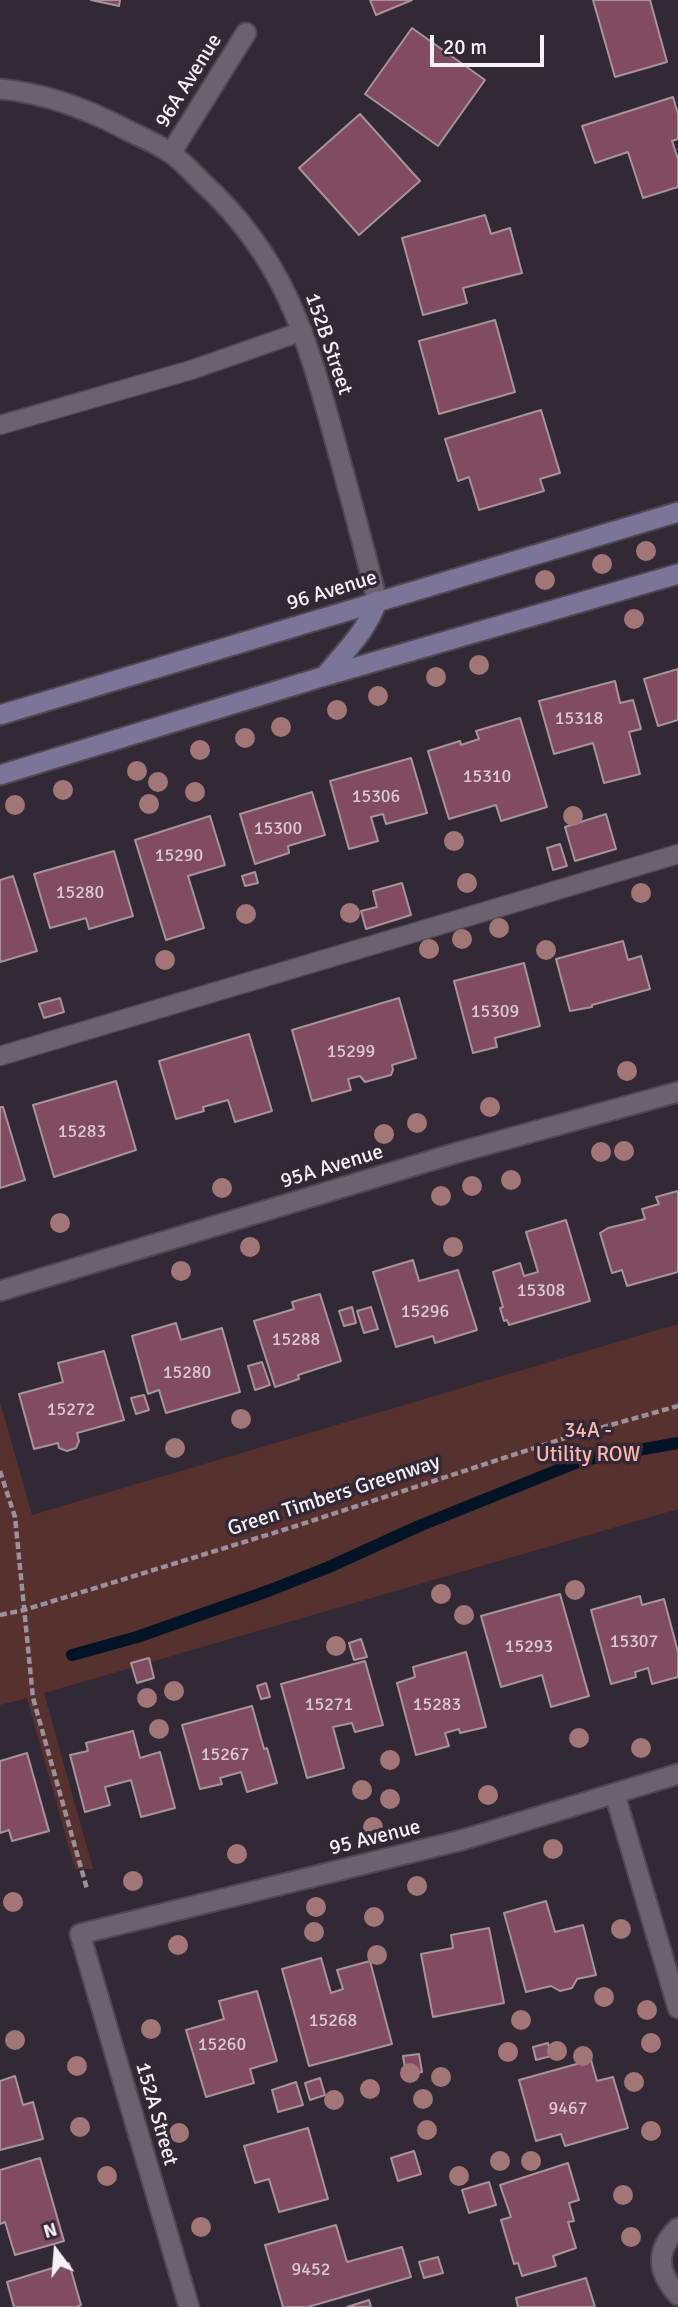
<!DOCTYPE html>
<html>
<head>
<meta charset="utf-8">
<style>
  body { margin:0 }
  #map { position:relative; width:678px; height:2307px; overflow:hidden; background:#332936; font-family:Signika,sans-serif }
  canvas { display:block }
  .north { position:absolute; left:21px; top:2216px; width:70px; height:70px; -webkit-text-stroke:5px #332936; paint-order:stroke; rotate:344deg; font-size:19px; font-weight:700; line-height:28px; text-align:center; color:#f8f1fa }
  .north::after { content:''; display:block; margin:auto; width:24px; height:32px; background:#f8f1fa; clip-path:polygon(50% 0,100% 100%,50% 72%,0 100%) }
  .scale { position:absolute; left:430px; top:35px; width:114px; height:32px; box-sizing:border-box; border:4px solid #f8f1fa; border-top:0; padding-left:9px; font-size:21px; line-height:24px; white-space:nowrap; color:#f8f1fa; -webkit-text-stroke:5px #332936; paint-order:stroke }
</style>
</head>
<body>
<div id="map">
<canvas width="678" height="2307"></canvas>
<div class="north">N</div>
<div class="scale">20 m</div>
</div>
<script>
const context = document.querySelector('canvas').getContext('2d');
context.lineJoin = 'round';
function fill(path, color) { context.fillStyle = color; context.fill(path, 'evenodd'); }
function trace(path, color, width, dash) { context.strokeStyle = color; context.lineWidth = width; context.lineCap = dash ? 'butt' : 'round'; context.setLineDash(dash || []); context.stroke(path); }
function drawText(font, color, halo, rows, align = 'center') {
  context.font = font + ' Signika,sans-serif'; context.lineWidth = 7; context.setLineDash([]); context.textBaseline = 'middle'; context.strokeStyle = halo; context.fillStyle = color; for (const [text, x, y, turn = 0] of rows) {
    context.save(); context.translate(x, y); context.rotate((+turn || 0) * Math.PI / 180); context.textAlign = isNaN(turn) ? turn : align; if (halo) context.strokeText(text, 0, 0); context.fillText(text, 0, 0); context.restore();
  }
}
fill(new Path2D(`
  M678,1324V1509L44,1693L93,1869H75L27,1698L0,1705V1402L32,1515Z`), '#57312d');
trace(new Path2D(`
  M72,1655L137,1637L268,1591L329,1567L419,1526L583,1460L678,1443`), '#021426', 12);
const building = new Path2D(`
  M91,0H120L119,6Z
  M370,0H412L376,15Z
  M593,0H650L667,62L615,77Z
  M412,28L485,80L438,146L365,94Z
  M673,97L678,114V139L672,141L678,159V187L643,198L628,152L595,163L582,126Z
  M360,114L420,181L359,235L299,168Z
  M485,215L491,234L510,228L522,273L463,288L467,303L423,315L402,238Z
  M495,320L515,392L439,414L419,341Z
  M541,410L560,473L540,479L544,491L479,510L469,477L458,481L445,439Z
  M678,669V720L658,726L644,679Z
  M615,681L620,703L633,700L641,729L629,732L640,774L604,783L593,743L554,754L539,701Z
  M520,718L547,807L501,821L496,805L449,819L428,751L460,741L461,745L479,739L476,731Z
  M411,758L427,813L386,824L383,814L371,817L378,841L349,849L330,781Z
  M312,792L325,835L288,846L289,853L255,864L240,814Z
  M606,814L616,849L575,861L565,827Z
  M210,816L225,865L188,876L204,928L166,940L135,840Z
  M560,844L567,866L553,870L547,848Z
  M114,851L133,916L89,929L86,918L50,928L34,874Z
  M255,872L258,883L245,886L242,876Z
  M13,876L37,951L0,962V880Z
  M402,883L411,915L366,929L361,911L377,907L373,891Z
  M623,941L628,960L641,956L650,989L592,1005V1007L570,1011L556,959Z
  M524,963L540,1026L495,1038L497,1047L473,1053L454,981Z
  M60,998L64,1012L44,1018L39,1004Z
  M399,998L416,1058L392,1065L393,1070L391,1075L365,1082L360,1076L348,1079L351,1090L312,1101L292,1030Z
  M249,1034L272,1111L235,1122L228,1100L203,1107L204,1111L176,1119L159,1061Z
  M116,1081L136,1150L54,1177L33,1105Z
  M0,1107H3L25,1180L0,1188Z
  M678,1191V1272L627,1286L622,1270L612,1273L600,1233L608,1228L645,1219L642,1209L659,1204L656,1197Z
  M566,1220L590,1301L509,1325L507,1320L504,1321L500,1308L503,1307L493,1272L520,1263L524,1276L538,1272L526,1232Z
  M413,1260L419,1281L458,1270L477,1330L435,1343L433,1336L396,1347L373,1272Z
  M320,1294L341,1361L298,1375L299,1379L275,1387L254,1321L294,1309L292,1302Z
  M352,1307L356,1323L344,1326L339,1311Z
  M371,1307L378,1329L364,1333L357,1311Z
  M176,1323L181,1340L222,1328L240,1392L166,1413L159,1390L148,1394L132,1336Z
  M104,1351L124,1420L77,1433L79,1441L76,1448L67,1451L59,1448L58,1443L34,1449L19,1394L63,1382L58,1363Z
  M262,1362L270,1385L255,1390L248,1366Z
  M144,1395L149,1410L136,1414L131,1398Z
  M560,1594L589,1696L551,1707L542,1675L501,1687L481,1616Z
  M640,1596L642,1605L664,1599L678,1652V1677L652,1684L648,1668L635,1672L636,1677L611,1684L591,1610Z
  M361,1639L367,1657L354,1660L349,1643Z
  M466,1652L486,1727L460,1733L459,1729L445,1733L449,1746L416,1755L397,1683L415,1677L413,1667Z
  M149,1658L154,1678L137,1683L131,1663Z
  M365,1661L383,1725L355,1732L352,1723L333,1727L344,1768L307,1778L281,1684Z
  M266,1683L270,1697L261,1699L257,1686Z
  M252,1706L264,1749L267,1748L277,1783L247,1792L241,1772L220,1778L222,1784L200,1789L182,1725Z
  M133,1731L140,1758L160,1752L175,1808L141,1817L131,1780L105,1787L110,1805L85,1812L70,1755L88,1751L86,1743Z
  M27,1753L49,1831L12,1841L9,1830L0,1833V1761Z
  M546,1901L555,1932L583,1925L596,1975L577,1979L572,1988L560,1991L551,1986L526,1992L504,1913Z
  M489,1928L504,2003L433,2017L421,1954L453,1948L451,1935Z
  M321,1958L331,1993L343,1989L337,1970L370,1961L392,2044L309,2066L282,1969Z
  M257,1991L277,2061L250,2069L254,2083L206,2097L186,2030L224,2019L219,2001Z
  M548,2043L551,2056L536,2060L533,2047Z
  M419,2054L422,2072L406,2074L403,2056Z
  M591,2060L597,2081L613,2077L628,2128L565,2146L561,2134L536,2141L519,2080Z
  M15,2076L23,2105L33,2102L43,2139L0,2150V2081Z
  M320,2078L325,2095L310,2100L305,2083Z
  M296,2082L303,2105L278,2112L272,2090Z
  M308,2128L328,2199L279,2212L269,2179L255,2183L244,2146Z
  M414,2151L421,2174L398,2181L391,2158Z
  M40,2158L64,2241L15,2255L5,2222L0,2224V2170Z
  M568,2163L579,2200L569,2203L574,2221L568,2222L576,2248L553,2256L556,2266L522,2276L518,2263L514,2264L501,2220L511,2217L500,2185Z
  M489,2182L496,2205L469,2213L462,2190Z
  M336,2225L347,2262L402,2247L411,2277L308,2307H283L265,2245Z
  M438,2257L443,2273L424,2278L419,2262Z
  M69,2263L81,2305L77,2307H14L7,2282Z
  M586,2278L595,2307H518L516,2298Z
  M369,2300L371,2307H347Z`);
fill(building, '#804b63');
trace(building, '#a7949b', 2);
const service = new Path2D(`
  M0,425L191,370L303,331
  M0,1056L678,854`);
const minor = new Path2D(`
  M0,89C43,93 87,109 125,129C140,137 159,144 172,154C183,162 193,173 203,183C284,257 306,335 334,437C349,492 364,546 377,601
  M171,153L246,33
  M0,1291L456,1153L678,1092
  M615,1795L678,2008
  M678,2228C655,2250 657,2272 678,2295
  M189,2307L80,1934L462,1840L678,1774`);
const secondary = new Path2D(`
  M325,676C344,652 368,630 377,601
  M0,715L678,512
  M0,775L325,676L678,574`);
trace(service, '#4f4852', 21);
trace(minor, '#4f4852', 23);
trace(secondary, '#4f4852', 23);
trace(new Path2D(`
  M0,1471L15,1517L33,1698L87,1889
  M0,1615L24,1610L296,1526L568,1437L678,1406`), '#9a919c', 4.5, [7, 3.5]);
trace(service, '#6b616f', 18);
trace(minor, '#6b616f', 19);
trace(secondary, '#7c7598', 19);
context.fillStyle = '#a27577';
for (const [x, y] of [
  [646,551],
  [602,564],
  [545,580],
  [634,619],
  [479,665],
  [436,677],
  [378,696],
  [337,710],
  [281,727],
  [245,738],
  [200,750],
  [137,771],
  [158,782],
  [63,790],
  [195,792],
  [149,804],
  [15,805],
  [573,816],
  [454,841],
  [467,883],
  [641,893],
  [350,913],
  [246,914],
  [499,928],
  [462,939],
  [429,949],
  [546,950],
  [165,960],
  [627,1071],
  [490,1107],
  [417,1123],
  [384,1134],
  [624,1151],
  [601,1152],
  [511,1180],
  [472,1186],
  [222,1188],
  [441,1196],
  [60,1223],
  [250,1247],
  [453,1247],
  [181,1271],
  [241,1419],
  [175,1448],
  [575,1590],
  [441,1594],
  [464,1615],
  [336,1646],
  [174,1691],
  [147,1698],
  [159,1729],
  [579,1738],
  [641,1748],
  [390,1760],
  [362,1790],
  [488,1795],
  [390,1799],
  [373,1827],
  [553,1849],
  [237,1854],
  [133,1881],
  [417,1886],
  [13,1902],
  [316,1907],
  [374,1917],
  [621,1929],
  [314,1932],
  [178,1945],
  [377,1955],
  [604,1997],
  [647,2010],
  [521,2020],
  [151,2029],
  [15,2040],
  [651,2043],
  [557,2051],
  [508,2052],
  [583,2056],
  [77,2066],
  [410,2073],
  [441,2077],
  [634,2082],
  [370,2089],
  [423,2099],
  [334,2100],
  [80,2127],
  [427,2130],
  [651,2131],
  [179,2133],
  [500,2161],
  [531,2161],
  [107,2176],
  [459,2176],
  [623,2195],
  [201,2227],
  [631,2237]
]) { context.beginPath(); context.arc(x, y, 10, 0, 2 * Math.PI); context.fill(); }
drawText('18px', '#dac8d4', null, [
  ["15318",579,719],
  ["15310",487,777],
  ["15306",376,797],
  ["15300",278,829],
  ["15290",179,856],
  ["15280",80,893],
  ["15309",495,1012],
  ["15299",351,1052],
  ["15283",82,1132],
  ["15308",541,1291],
  ["15296",425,1312],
  ["15288",296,1340],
  ["15280",187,1373],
  ["15272",71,1410],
  ["15307",634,1642],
  ["15293",529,1647],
  ["15271",329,1705],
  ["15283",437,1705],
  ["15267",225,1755],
  ["15268",333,2021],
  ["15260",222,2045],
  ["9467",568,2109],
  ["9452",311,2270]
]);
drawText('21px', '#f8f1fa', '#332936', [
  ["96A Avenue",189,81,-58],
  ["152B Street",328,344,71],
  ["96 Avenue",332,591,-17],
  ["95A Avenue",332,1167,-17],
  ["Green Timbers Greenway",334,1496,-18],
  ["95 Avenue",375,1838,-14],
  ["152A Street",156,2114,74]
]);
drawText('21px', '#fdb4ac', '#332936', [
  ["34A -",588,1431],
  ["Utility ROW",588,1455]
]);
</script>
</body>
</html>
